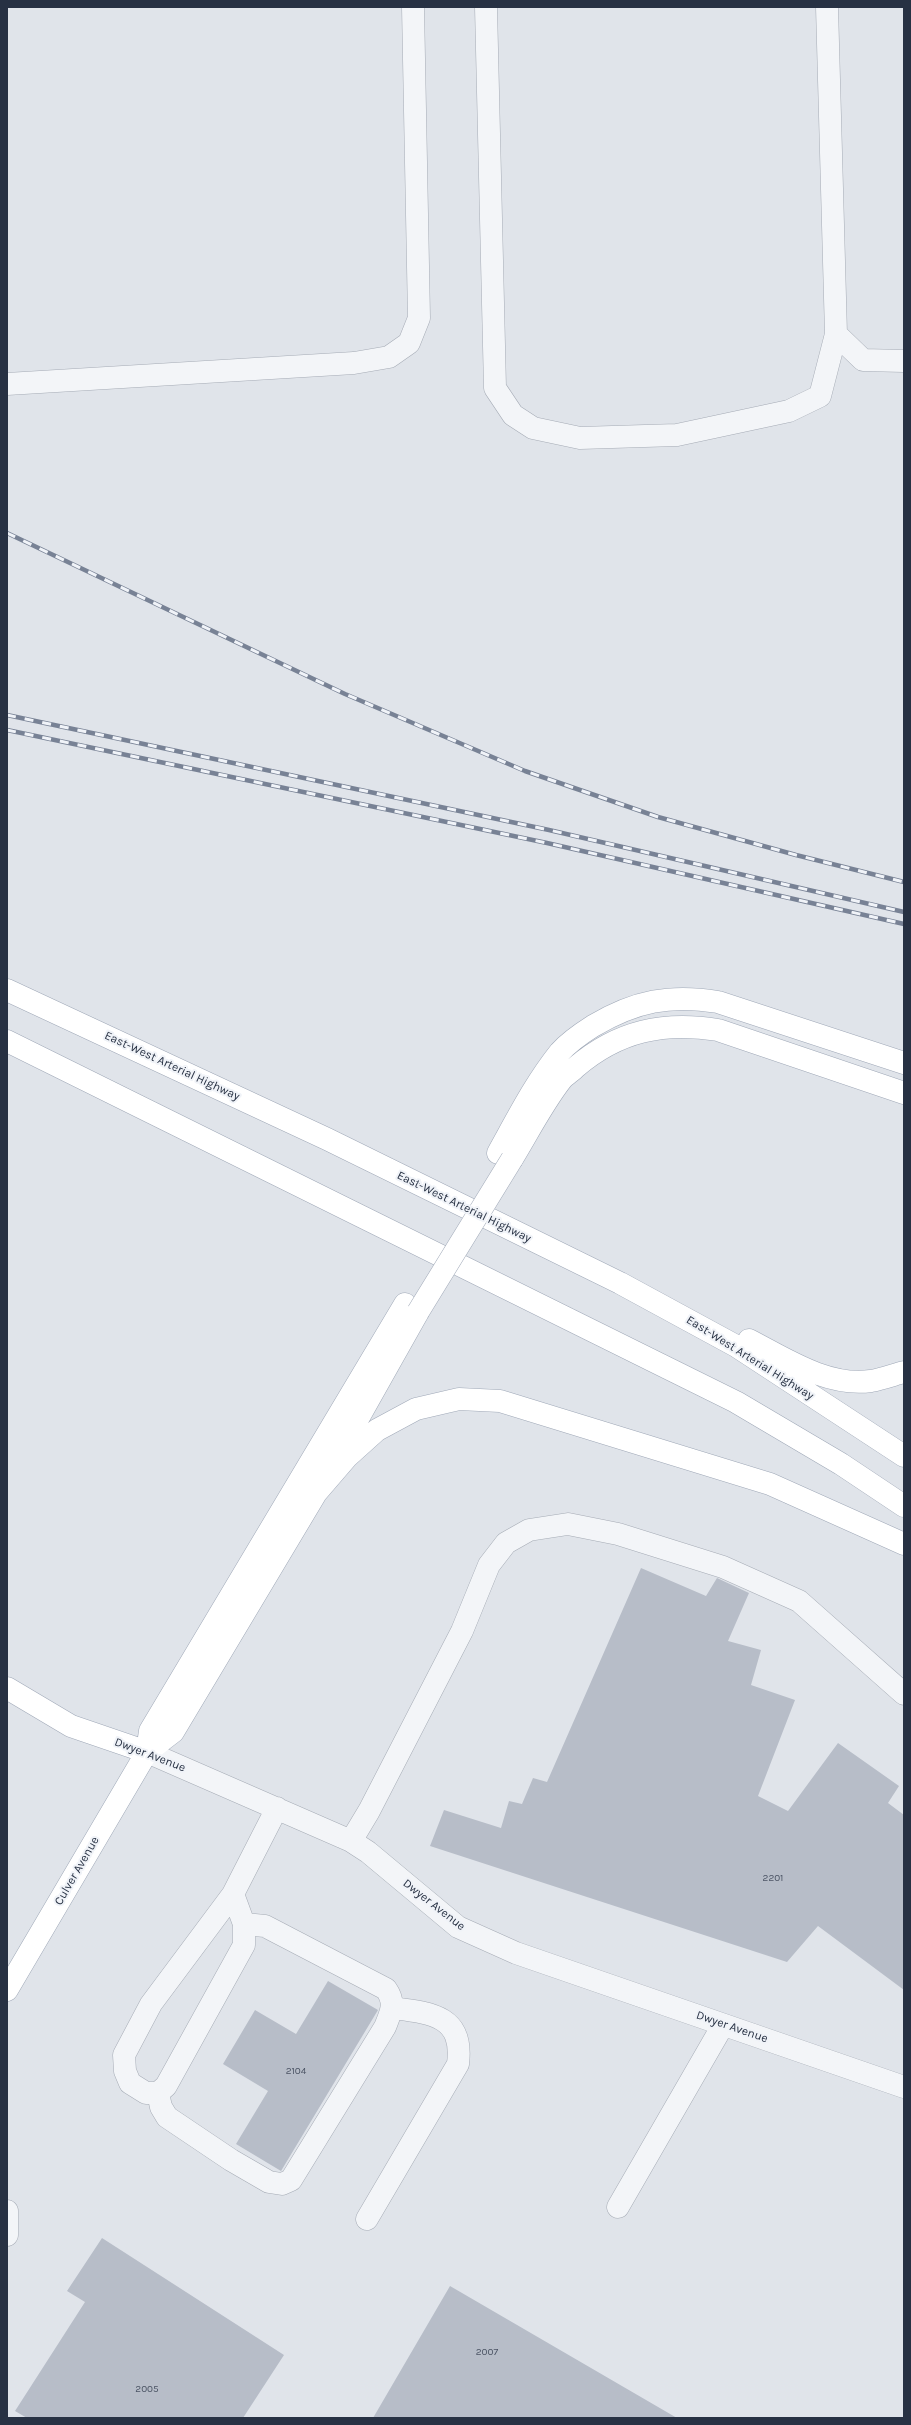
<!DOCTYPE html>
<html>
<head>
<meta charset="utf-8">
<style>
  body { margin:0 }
  #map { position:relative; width:911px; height:2425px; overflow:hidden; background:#e0e4ea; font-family:Karla,sans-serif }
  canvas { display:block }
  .frame { position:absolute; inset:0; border:8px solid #273143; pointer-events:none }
</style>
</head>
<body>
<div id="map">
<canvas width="911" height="2425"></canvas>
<div class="frame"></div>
</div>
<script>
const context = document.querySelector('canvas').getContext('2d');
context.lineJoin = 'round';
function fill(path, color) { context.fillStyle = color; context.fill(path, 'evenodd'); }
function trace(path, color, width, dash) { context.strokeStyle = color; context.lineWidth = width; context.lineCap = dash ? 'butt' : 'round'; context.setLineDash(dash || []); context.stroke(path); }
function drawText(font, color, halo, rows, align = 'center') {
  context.font = font + ' Karla,sans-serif'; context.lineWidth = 4; context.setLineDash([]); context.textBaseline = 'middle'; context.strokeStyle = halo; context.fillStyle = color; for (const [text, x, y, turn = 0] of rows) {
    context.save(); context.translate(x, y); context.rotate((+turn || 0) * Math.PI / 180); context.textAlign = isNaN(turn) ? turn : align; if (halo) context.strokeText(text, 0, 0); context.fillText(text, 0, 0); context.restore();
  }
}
fill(new Path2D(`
  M641,1568L706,1596L717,1578L749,1593L728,1641L761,1650L751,1685L795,1700L758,1796L788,1811L838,1743L899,1786L888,1803L904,1815V1990L818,1926L787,1962L430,1846L444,1810L501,1828L509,1801L522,1804L533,1778L547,1782Z
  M328,1981L378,2010L281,2171L236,2144L268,2091L223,2064L255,2010L296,2034Z
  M102,2238L284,2355L243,2418H27L15,2411L85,2302L67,2291Z
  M450,2286L677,2418H373Z`), '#b7bdc8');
const minor = new Path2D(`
  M486,7L495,388L513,415L533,428L580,438L677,435L789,411L820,396L836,334
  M827,7L836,334L863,360L904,361
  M7,384L354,363L389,357L409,343L419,318L413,7
  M147,1752L351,1841L368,1852L458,1927L516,1953L904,2087
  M351,1841L369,1811L462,1631L489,1565L506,1543L529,1530L568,1524L618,1534L723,1567L799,1601L904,1694
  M233,1894L244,1924V1945L166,2086L158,2093H146L130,2083L125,2071L124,2055L151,2004L233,1894L277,1808
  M158,2093L161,2107L167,2117L231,2160L269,2182L282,2184L291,2180L385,2027C391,2012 396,2003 386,1989L265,1926L244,1924
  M618,2207L723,2025
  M7,2211V2235
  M367,2219L458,2064C464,2016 432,2013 393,2008`);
const major = new Path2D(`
  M7,990L327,1139L620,1283L736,1346L904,1456
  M7,1041L736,1402L841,1464L904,1506
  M498,1153C517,1119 535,1083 560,1052C569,1042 582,1033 593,1026C635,1001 670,994 718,1002L904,1063
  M512,1159C528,1133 543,1103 562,1079C566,1075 572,1071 576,1067C618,1031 664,1021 718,1030L904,1093
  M749,1340C786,1359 827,1387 871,1381C882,1379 893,1375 904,1372
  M316,1493L347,1457L377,1430L416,1409L459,1399L500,1401L770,1484L904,1544
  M7,1688L71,1726L147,1752
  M147,1752L173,1732L316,1493L418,1312
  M7,1990L147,1752L150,1731L405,1304`);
trace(minor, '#a5abb5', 23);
trace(major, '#9fa8b7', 23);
trace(minor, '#f3f5f8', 22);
trace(major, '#fff', 22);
const rail = new Path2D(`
  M7,533L345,694L525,771L658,817L796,855L904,882
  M7,715L549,830L904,912
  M7,730L547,843L904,924`);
trace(rail, '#788295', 4.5);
trace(rail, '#f0f3f8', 3, [9]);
const majorBridge = new Path2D(`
  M418,1312L512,1159`);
trace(majorBridge, '#9fa8b7', 23, []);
trace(majorBridge, '#fff', 22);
drawText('10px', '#4b5464', null, [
  ["2201",773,1878],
  ["2104",296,2071],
  ["2007",487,2352],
  ["2005",147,2389]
]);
drawText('12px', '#273143', '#f0f3f8', [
  ["East-West Arterial Highway",172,1066,25],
  ["East-West Arterial Highway",464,1207,26],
  ["East-West Arterial Highway",750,1358,32],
  ["Dwyer Avenue",150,1755,21],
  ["Culver Avenue",77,1871,-60],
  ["Dwyer Avenue",434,1905,38],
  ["Dwyer Avenue",732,2027,19]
]);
</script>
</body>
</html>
